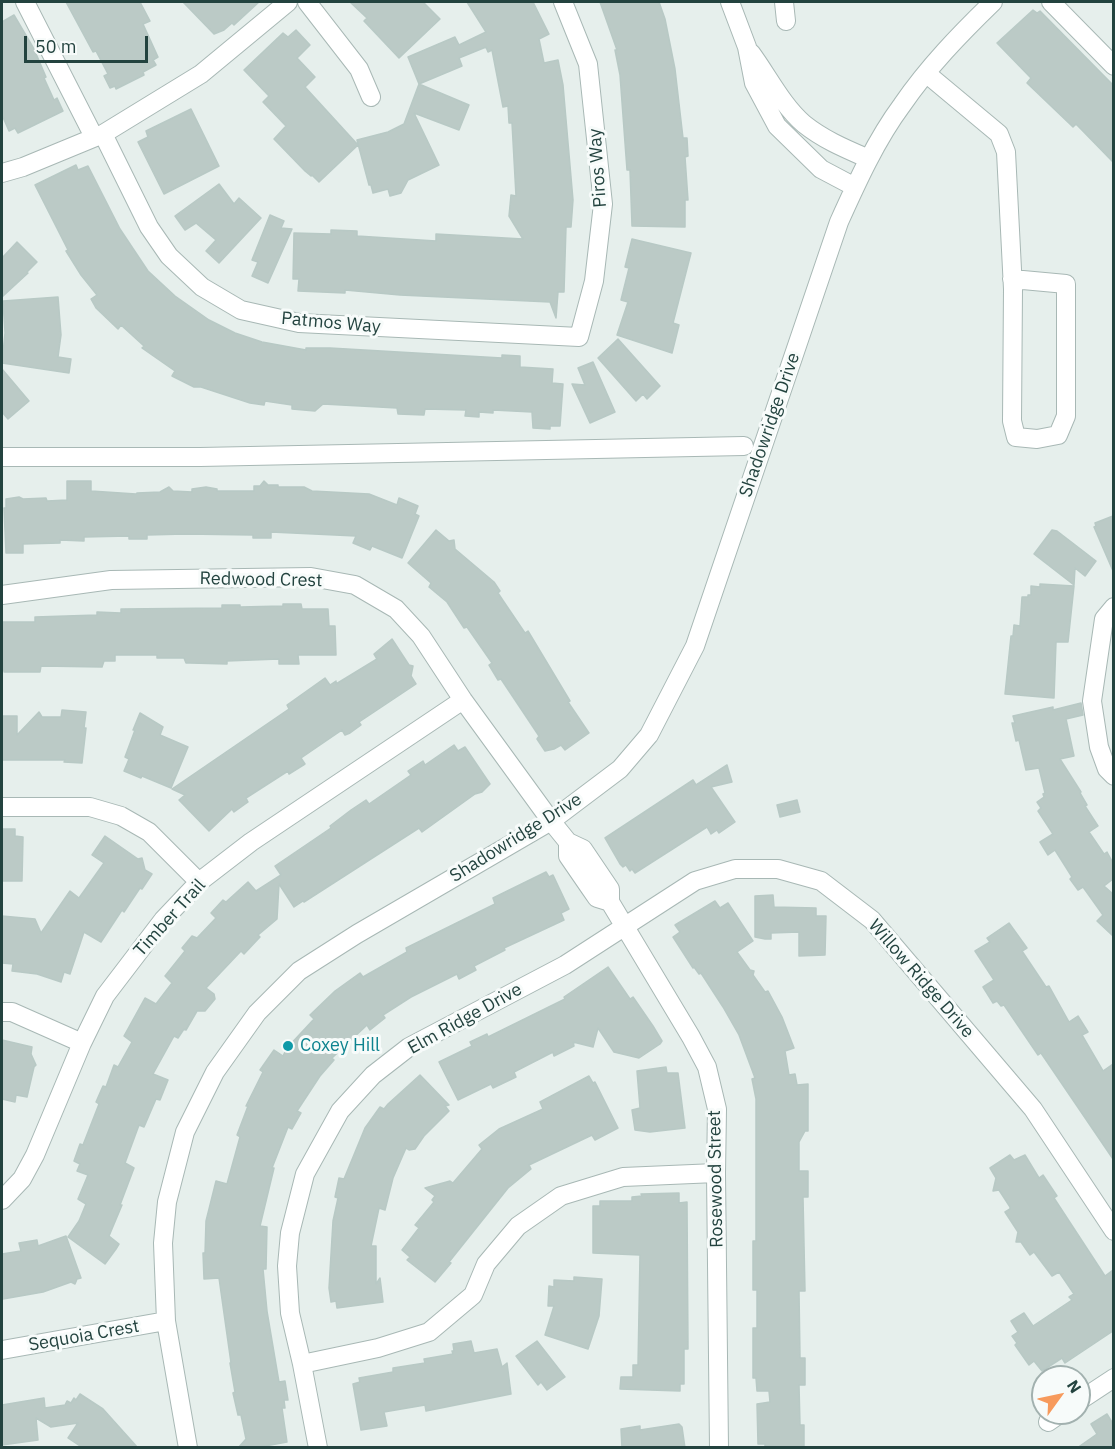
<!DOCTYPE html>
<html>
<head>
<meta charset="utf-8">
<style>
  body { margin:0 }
  #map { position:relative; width:1115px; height:1449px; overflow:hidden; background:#e6efec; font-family:"IBM Plex Sans",sans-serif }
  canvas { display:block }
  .frame { position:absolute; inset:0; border:3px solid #23433f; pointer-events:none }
  .north { position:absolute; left:1031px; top:1365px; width:60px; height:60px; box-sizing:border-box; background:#f7fbfa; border:2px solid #a2b1af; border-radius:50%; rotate:57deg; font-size:16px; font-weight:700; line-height:24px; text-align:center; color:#23433f }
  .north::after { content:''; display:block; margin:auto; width:21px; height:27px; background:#f79a5c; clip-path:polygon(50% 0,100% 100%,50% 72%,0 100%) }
  .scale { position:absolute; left:24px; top:36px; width:124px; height:27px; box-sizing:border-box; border:3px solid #23433f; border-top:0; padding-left:8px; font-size:18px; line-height:21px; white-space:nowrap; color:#23433f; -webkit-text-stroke:4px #f7fbfa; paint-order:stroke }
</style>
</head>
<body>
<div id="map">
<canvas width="1115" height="1449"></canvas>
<div class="frame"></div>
<div class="north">N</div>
<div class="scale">50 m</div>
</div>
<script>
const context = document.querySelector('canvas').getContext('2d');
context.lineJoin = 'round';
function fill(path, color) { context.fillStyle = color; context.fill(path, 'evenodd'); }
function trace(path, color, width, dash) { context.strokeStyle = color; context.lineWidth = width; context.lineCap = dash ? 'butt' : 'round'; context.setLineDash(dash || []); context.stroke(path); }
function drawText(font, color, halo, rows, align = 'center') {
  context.font = font + ' "IBM Plex Sans",sans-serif'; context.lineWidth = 6; context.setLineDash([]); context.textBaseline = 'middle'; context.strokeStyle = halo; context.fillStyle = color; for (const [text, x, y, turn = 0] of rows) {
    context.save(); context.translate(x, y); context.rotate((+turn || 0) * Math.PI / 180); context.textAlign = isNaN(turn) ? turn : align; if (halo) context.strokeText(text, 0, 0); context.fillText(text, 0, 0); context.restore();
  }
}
const building = new Path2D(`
  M66,2H140L150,21L143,24L158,57L153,60L156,65L143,72L144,75L116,89L115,86L110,88L104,76L108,74L96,51L93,52Z
  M183,2H259L234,25L232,23L224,30L214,34Z
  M350,2H423L440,19L399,58L364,21L367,18Z
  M467,2H533L549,34L539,39L544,63L558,60L563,85L573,200L571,227H566L564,292H558L556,318L550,302L400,295L345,290V293L298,291L299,279H293L294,233L331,234V230L357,231V236L436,241V234L523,239L509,216L511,195L516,196L512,123H509L508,106L503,107L492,50L488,52L486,47L459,58L462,66L419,84L408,57L455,37L459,45L486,32Z
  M600,2H659L665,19L675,69L683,138H687L688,156L685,157L688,200H685V227L632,226L630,170H627L620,75L615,50H617Z
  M1033,10L1037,13L1040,11L1113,85V162L1076,124L1073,127L1027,83L1031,78L997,43Z
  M14,15L34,49L46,77L44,78L54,100L57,98L63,111L18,133L15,128L9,131L2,115V22Z
  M296,30L310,45L297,58L315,77L305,87L358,145L319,182L312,175L311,176L305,171L274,139L286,126L263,102L269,96L244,70L283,33L288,37Z
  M419,84L469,105L459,130L414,113L439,165L408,180L401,193L390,196L388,189L373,193L371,185H369L357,140L388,132L404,124Z
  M191,109L219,166L164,194L138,142L148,137L146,131Z
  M76,165L78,170L88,166L120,229L148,271L175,296L209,320L235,333L262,342L306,350V348H330L502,358V355L520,356V367L553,369L552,383L563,384L560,426H550V429L533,428L532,412L493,410V413L479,412V417L465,416L466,410L425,409L424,415L398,414L397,408L323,404L315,411L292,409V405L265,401L264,405L250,403L201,387H194L172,376L175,371L142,348L144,346L121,325L118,329L96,308L91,299L97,295L81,275L66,251L68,250L35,185Z
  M219,184L234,204L239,198L261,218L219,263L206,251L216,240L196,223L185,230L175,216Z
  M270,215L284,221L281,228L292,229L268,283L252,276L258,262L252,260Z
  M632,239L691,253L673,323L679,325L672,353L617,335L628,302L621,300L629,268L625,267Z
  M17,242L37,262L27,272L28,273L2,297V258Z
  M58,297L61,335L58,357L71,359L69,373L2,363L5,333L3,301Z
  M618,339L660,386L647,399L643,394L636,401L598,358Z
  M593,362L615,412L590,423L572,384L585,385L578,368Z
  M2,369L29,401L8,419L2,412Z
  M67,481H91V491L136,494L137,493L160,492L169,487L173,491L192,492V489L206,487L217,489V491H254V486H260L264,481L268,485H278V487H304L312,491L369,494L397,505L399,498L418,506L415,514L419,516L402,558L372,546L370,550L353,543L356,536L271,532V538H253V535L185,534L147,535V539H129V536L84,537V541L60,540V543L23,544V553H6L4,508H6V499L19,497L23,499L46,498L47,501L67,500Z
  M1113,516V571L1094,527L1096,526L1095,523Z
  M436,530L449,541L454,540L455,549L494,582L500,591L498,593L504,602L525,633L528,631L570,701L568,702L589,733L565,750L561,745L554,749L545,751L537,739L539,736L501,679L498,680L489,665L492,663L467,627L464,628L447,602L429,587L431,583L408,563Z
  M1052,530L1057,531L1096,561L1085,576L1075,568L1074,585L1034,554Z
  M1040,584L1074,586L1068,642H1056L1054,698L1005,694L1011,636H1013L1014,625L1020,626L1022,597H1028V595H1031V586L1040,587Z
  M283,604H301L302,609H328L329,626H335L336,655H298L299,664H279V659L227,661V664L190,663H186L184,658H157V655H115V661H104L102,667L41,666L40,672H4L2,655V622H35V617L97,615V612L121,613V609L222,608V605H240V607L283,606Z
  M392,639L409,665L413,666L411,676L416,684L359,722L361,725L350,733L345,735L342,730L301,758L305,764L289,774L288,771L246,798L248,802L234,812L232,809L209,831L179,800L185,795L172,789L289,709L287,705L325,678L330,685L336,681V684L377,659L374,654Z
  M1081,703L1083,715L1066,719L1074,756L1060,759L1081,792L1080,793L1087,805L1085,806L1098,826L1089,832L1104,854L1107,852L1113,863V879L1104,886L1113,894V936L1097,921L1103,915L1083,887L1078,890L1070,879L1072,877L1055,850L1048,855L1040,842L1053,834L1038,811L1041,808L1037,802L1044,797L1043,794L1045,793L1039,768L1026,770L1019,740L1016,741L1012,723H1015L1013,716L1053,707V710Z
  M62,710L86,712L84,728H86L82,763L64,762L65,760H2V716H17V735L39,712L42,717H61Z
  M140,713L163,727L160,735L188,747L171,788L142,776L141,778L124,771L129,759L125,757L135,730H133Z
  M454,745L458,751L465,747L490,784L482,792L475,794L422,832L419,828L304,902L303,901L294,907L279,884L277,919L258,935L260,937L244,954L241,951L206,988L214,994L215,999L205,1011H197L186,1030L184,1029L178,1038L174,1036L153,1074L168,1080L160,1100L156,1099L144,1127L139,1125L125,1163L134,1168L120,1205H122L109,1236L119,1244L116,1249L105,1264L68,1237L79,1221L86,1204L78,1199L88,1175L77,1171L80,1164L74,1161L80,1144L83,1145L99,1104L96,1102L103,1086L106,1087L114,1065L118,1067L132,1042L124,1036L145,998L156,1004L172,983L165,976L185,951L182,948L192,936L197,938L216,918L211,913L223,900L226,902L248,882L256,891L281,875L275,866L331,828L330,826L351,810L366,800L369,804L411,775L408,771L423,761L425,765Z
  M727,765L732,782L711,787L735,822L719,833L717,830L711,834L707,827L635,873L632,869L630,871L626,865L623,867L620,864L605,838L693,780L696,785Z
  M797,800L800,812L780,817L777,805Z
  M2,829H15V836L23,837L22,881H2Z
  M105,836L138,859L142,858L145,870L152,874L142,889L140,888L124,912L122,910L101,942L84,932L70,974L64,972L61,982L37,974L12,971L13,964L2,963V916L35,919L41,933L70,891L79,898L104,863L92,855Z
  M546,872L549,877L553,875L569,909L561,913L564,920L504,948L505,950L474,966L476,970L459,979L457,974L411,997L383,1015L385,1018L370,1030L367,1025L332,1058L334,1060L320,1076L297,1111L301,1113L292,1129L288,1127L272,1168H274L260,1226L267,1227L266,1269H263L267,1311L279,1382L285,1381L288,1400H284L285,1408H282L287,1442L254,1448H238L246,1439L241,1415H238L233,1393L235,1392L230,1363H231L219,1278L204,1279L203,1253H205L206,1221L216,1181L227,1184L240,1137L237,1135L248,1106H246L263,1072L260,1070L274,1050L283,1056L287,1048L314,1019L310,1015L335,991L360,973L363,977L407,952L406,948L495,904L493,898Z
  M773,895L774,907L816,908V916H826L825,955L799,956V932L771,933V939H765L755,937V896Z
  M715,901L720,908L728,903L753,941L737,952L750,970L754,971L753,975L765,992L768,991L782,1017L794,1048L785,1051L789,1075L795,1074L797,1085L808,1084V1131H805L799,1142V1171H808V1197H803L805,1291H799L800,1358H805V1385H799L800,1425H804V1447L799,1448L765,1446V1444H758L757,1404L770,1402L769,1391H757L756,1378H753V1328H757V1290H753V1241H756V1099L752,1079L755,1078L739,1035L723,1007L701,973L699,974L694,967L693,968L673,937L680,932L675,925Z
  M1009,923L1027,948L1022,951L1046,987L1049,986L1069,1022L1078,1016L1088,1032L1082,1035L1103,1071L1113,1064V1159L1041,1053L1038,1055L1004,1005L1001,1006L997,1001L993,1003L983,987L994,980L975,951L990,942L987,938Z
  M608,967L630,999L633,997L653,1026L662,1041L660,1044L639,1058L614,1052L598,1028L593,1047L573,1042L574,1046L554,1056L553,1052L514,1072L516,1077L493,1088L491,1084L458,1100L439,1062L472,1046L470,1042L487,1034L488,1037L565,999L564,997Z
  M2,1040L32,1047L31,1054L36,1065L34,1067L27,1097L16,1095L15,1102L2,1099Z
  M666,1067L667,1073H678L685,1128L650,1132L635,1130L632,1110L640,1108L637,1071Z
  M420,1075L449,1105L445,1106L449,1111L424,1136L415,1149L409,1150L406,1148L393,1178L385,1210L379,1208L371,1246H376V1284L380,1278L383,1302L337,1308L336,1301L331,1302L329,1288L333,1221L338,1198L335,1197L339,1178L344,1179L365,1128L380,1107L384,1109L388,1104Z
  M589,1076L593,1083L595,1082L618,1128L595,1140L592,1135L529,1165L531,1169L508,1188L449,1262L451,1263L435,1282L407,1260L410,1257L402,1250L419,1228L415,1225L434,1202L432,1200L435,1196L425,1188L450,1181L453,1183L482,1149L479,1145L499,1129L543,1109L540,1102Z
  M1010,1155L1014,1160L1025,1155L1039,1178L1043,1175L1057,1196L1054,1198L1105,1276L1113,1270V1331L1065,1363L1062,1358L1042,1371L1034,1361L1029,1365L1015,1345L1017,1343L1012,1336L1018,1332L1011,1321L1024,1313L1033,1326L1072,1300L1069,1297L1074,1294L1059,1272L1052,1276L1034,1252L1030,1255L1021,1242H1016L1018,1232L1005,1212L1010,1209V1207L999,1190L993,1191L996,1178L990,1168Z
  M679,1193V1203L687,1202L688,1349H684V1384H680V1391L620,1389L621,1377H633V1365H638L640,1255L593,1253V1206H600V1201H632V1197L642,1196L641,1194Z
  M66,1236L81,1278L77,1279L75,1284L71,1282L43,1292L3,1299L2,1254L21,1251L19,1243L37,1240L38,1246Z
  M574,1277L602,1279L599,1316L588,1349L545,1335L554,1306H548L549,1286L554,1287V1280L574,1281Z
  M471,1341L474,1353L497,1349L502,1367L507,1363L511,1394L426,1411L425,1405L384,1412L387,1426L361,1430L353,1384L360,1382L359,1378L393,1372V1368L425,1363L424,1359L453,1354L452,1351H454L453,1344Z
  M537,1341L565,1377L547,1390L541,1382L538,1385L516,1356Z
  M80,1394L103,1409L138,1448H83L68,1438L78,1423L51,1427L36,1418L38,1440L2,1445V1405L44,1398L45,1408L65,1405L67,1401L71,1403L74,1398L76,1400Z
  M1107,1414L1113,1424V1448H1077L1097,1434L1091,1424Z
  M679,1424L682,1427L685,1448H622L621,1429L640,1426V1430Z`);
fill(building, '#bbcac6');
trace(building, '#b8c9c5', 1.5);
const minor = new Path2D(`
  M25,2L94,137
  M307,2L359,69L371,97
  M730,2L747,47L754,83L777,126L821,169L855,187
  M784,2L786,21
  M1051,2L1114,66
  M751,53C768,76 782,105 804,124C824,140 846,149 869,159
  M927,74L999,134L1006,152L1013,289L1012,421L1016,437L1037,439L1058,435L1066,416V284L1012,279
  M103,134L149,227L169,256L202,287L241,310L299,323L579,337L594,281L603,204L588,64L563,2
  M2,173L23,167L103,134L201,74L288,2
  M2,457H200L744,446
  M2,595L111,580L311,577L355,585L396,609L421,636L463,700L551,821L568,842L583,849L610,889V902L691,1037L707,1067L717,1109L716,1173L719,1448
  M1114,607L1104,619L1092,701L1099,747L1107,769L1114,776
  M2,807H90L121,816L149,832L199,882
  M568,842V856L590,888L597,898L610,902
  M2,1012H12L82,1043
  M2,1200L22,1179L35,1155L82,1043L105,996L163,920L199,882L251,842L463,700
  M2,1350L166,1321
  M302,1364L378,1348L429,1332L473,1295L486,1264L518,1226L561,1196L623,1177L716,1173
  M1079,1401L1114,1378
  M1048,1422L1061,1413
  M188,1448L166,1321L163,1243L167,1202L185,1132L215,1072L257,1013L299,971L357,934L551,821L620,769L649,735L695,646L839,222C857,182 876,140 902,105C928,67 960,34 993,2
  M318,1448L302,1364L290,1313L287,1266L290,1233L305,1174L340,1111L373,1075L409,1047L565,965L695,881L735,869H778L821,881L872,920L1033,1109L1114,1231`);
trace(minor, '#a8b8b5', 20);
trace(minor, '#fff', 18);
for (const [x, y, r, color] of [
  [288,1046,6,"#0f9aa8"]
]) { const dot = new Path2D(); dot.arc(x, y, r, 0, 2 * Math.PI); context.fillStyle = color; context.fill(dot); trace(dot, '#f7fbfa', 2); }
drawText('18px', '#23433f', '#f7fbfa', [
  ["Piros Way",598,168,-94],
  ["Patmos Way",331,323,5],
  ["Shadowridge Drive",770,425,-71],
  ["Redwood Crest",261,580,1],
  ["Shadowridge Drive",516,838,-32],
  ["Timber Trail",170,918,-48],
  ["Willow Ridge Drive",921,979,49],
  ["Elm Ridge Drive",465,1019,-29],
  ["Rosewood Street",716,1179,-91],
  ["Sequoia Crest",84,1336,-10]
]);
drawText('18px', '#0d838f', '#f7fbfa', [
  ["Coxey Hill",300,1046]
], 'left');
</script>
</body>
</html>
